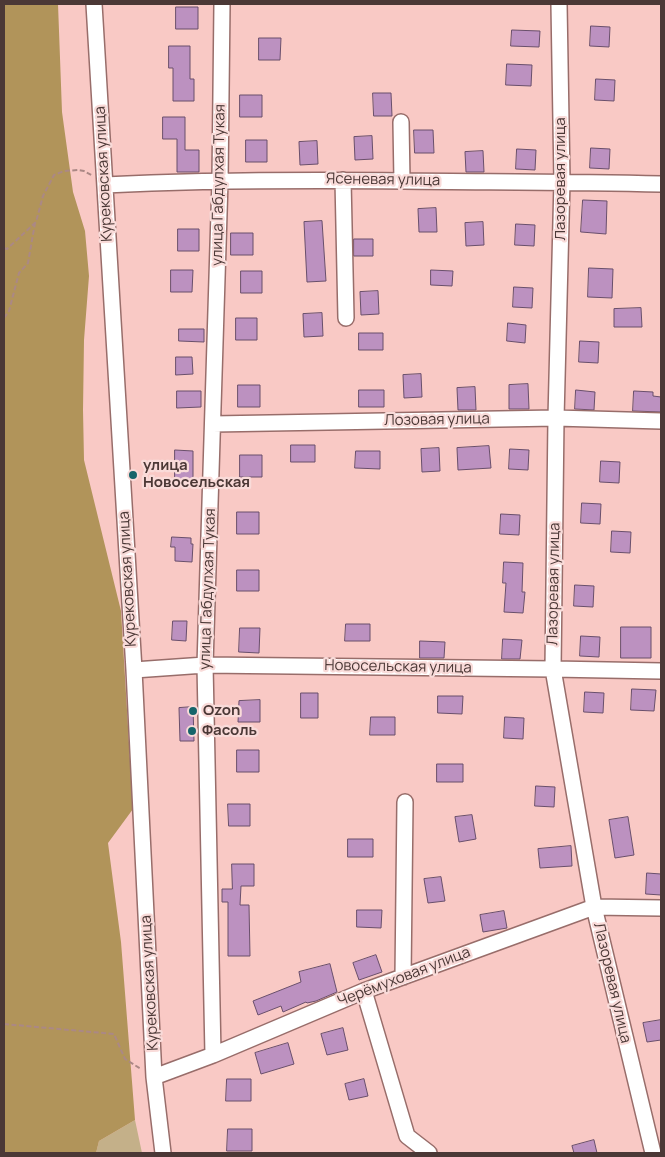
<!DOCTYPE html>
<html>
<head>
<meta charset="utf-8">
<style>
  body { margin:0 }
  #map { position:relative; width:665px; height:1157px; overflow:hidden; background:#f9c9c5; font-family:Manrope,sans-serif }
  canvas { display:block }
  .frame { position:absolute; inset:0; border:5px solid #4b3836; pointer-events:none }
</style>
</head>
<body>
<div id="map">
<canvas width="665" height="1157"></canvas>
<div class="frame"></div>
</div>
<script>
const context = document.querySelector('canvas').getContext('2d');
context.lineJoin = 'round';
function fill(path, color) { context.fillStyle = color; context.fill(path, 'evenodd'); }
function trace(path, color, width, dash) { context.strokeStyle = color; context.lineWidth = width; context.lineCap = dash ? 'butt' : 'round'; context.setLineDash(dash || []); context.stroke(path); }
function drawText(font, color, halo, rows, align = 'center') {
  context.font = font + ' Manrope,sans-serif'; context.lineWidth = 4.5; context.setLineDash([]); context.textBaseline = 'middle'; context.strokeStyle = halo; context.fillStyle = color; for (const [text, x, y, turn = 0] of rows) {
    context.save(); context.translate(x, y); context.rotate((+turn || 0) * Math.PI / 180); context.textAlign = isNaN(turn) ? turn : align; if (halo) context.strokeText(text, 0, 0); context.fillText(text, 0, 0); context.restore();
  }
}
fill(new Path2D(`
  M135,1120L142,1153H96L99,1141Z`), '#c4b089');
fill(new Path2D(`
  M4,4H58L62,112L73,192L85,231L89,276L84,340L83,410L84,460L121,611L133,809L108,843L121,942L135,1120L99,1141L96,1153H4Z`), '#b1945a');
const building = new Path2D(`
  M176,7H198V29H176Z
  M591,26L610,27L609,47L590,46Z
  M512,30L540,31L539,47L511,46Z
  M259,38H281L280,60H259Z
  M169,46H190V79H194V101H173V68H169Z
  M507,64L532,65L531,86L506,85Z
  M596,79L615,80L614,101L595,100Z
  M373,93H391L392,116H374Z
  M240,95H262V117H240Z
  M163,117H185V150H199V172H177V139H163Z
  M414,130H433L434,153H415Z
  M372,136L373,159L355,160L354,137Z
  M246,140H267V162H246Z
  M317,141L318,164L300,165L299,142Z
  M591,148L610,149L609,169L590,168Z
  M517,149L536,150L535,170L516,169Z
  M483,151L484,172H466L465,152Z
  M583,200L607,201L606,234L581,232Z
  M436,208L437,232H419L418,209Z
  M322,221L326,281L307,282L304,222Z
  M483,222L484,245L466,246L465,223Z
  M516,224L535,225L534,246L515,245Z
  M178,229H199V251H178Z
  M231,233H253V255H231Z
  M354,239H373V256H354Z
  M589,268L613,269L612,298L588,297Z
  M171,270H193L192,292H171Z
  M431,270L453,271L452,286L431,285Z
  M241,271H262V293H241Z
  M514,287L533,288L532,308L513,307Z
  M378,291L379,314L361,315L360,292Z
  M641,308L642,327H614V309Z
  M322,313L323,336L304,337L303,314Z
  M236,318H257V340H236Z
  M508,323L526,325L525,343L507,341Z
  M179,329H204V342L179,341Z
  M359,333H383V350H359Z
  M580,341L599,342L598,363L579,362Z
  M176,357H192L193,374L176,375Z
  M421,374L422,397L404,398L403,375Z
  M528,384L529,409H509V385Z
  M238,385H260V407H238Z
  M475,387L476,410H458L457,388Z
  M359,390H384V407H359Z
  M576,390L595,392L594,410L575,409Z
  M177,391H201V407L177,408Z
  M634,391L653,392V396L661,397V412L633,411Z
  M291,445H315V462H291Z
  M489,446L491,468L458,470L457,448Z
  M439,448L440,471L422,472L421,449Z
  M510,449L529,450L528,470L509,469Z
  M175,450L193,451V480H175Z
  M356,451H380V469L355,468Z
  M240,455H262V477H240Z
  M601,461L620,462L619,483L600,482Z
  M582,503L601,504L600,524L581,523Z
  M237,512H259V534H237Z
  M501,514L520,515L519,535L500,534Z
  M612,531L631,532L630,553L611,552Z
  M172,537L191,538V544H193L192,562L175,561V547H171Z
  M504,562L523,563L522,592H525L523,613L504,612L506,583H503Z
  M237,570H259V591H237Z
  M575,585L594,586L593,607L574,606Z
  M173,621H187L186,641L172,640Z
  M346,624H370V641H345Z
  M621,627H651V658H621Z
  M240,628H260L259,653L239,652Z
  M581,636L600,637L599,657L580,656Z
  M503,639L522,640L520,659H502Z
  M420,641L445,642L444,658H420Z
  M632,689L656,690L654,711L631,710Z
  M585,692L604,693L603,713L584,712Z
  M301,693H318V718H301Z
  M438,696H463L462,714L438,713Z
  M260,700V722H238L239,701Z
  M193,707L194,741H180L179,708Z
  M371,717H395V735H370Z
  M505,717L524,718L523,739L504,738Z
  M237,750H259V772H237Z
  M437,764H463V782H437Z
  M536,786L555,787L554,807L535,806Z
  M228,804H250V826H229Z
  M472,815L476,839L459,842L455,817Z
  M628,817L634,855L615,858L609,820Z
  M348,839H373V857H348Z
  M571,846L572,866L540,868L538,849Z
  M232,864H254V886H241L240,905H249L250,956H228V902H222V889H232Z
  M647,873L661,874V895L646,894Z
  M441,877L445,901L428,903L424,879Z
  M357,910H382L381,928L357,927Z
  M504,911L507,928L483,932L480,915Z
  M376,955L382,972L359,980L353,963Z
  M330,964L337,992L316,1001L307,1003L306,1002L283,1012L281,1006L258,1015L253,1001L301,982L299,972Z
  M661,1020V1040L647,1042L643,1023Z
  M343,1028L348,1050L327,1055L321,1034Z
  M288,1043L294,1064L261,1074L255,1053Z
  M227,1079H251V1101H226Z
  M364,1079L368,1096L349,1100L345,1084Z
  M228,1129H252V1151H227Z
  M594,1140L597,1153H574L572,1146Z`);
fill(building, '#bc91c0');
trace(building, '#694f6b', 1);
const minor = new Path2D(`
  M94,4L134,670L154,1077L163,1153
  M559,4L562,181L556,418L553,669L594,907L653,1153
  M401,122L402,181
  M343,180L346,318
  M105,185C204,180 304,180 404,181C490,182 575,182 661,184
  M213,424L556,418L661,421
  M134,670L205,665L553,669L661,671
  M403,977L405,802
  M364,991L407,1136L429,1153
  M213,1055L205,665L220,181L222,4
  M154,1077L213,1055L364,991L594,907L661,908`);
trace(minor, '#986d6a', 18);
trace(new Path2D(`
  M4,248L7,249L36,222L43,196L54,175L64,171L78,170L84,171L93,176
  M4,318L9,311L19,273L28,263L35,223
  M4,1024L114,1034L125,1059L141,1069`), '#ab8885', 2, [5, 2.5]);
trace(minor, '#fff', 15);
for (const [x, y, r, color] of [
  [133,475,5,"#16646a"],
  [193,711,5,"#16646a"],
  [192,731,5,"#16646a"]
]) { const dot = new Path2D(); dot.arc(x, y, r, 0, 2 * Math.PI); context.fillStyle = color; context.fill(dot); trace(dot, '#f9dbd9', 2); }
drawText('15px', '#4b3836', '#f9dbd9', [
  ["Курековская улица",104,174,-93],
  ["Лазоревая улица",561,179,-90],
  ["Ясеневая улица",383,180,1],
  ["улица Габдулхая Тукая",219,185,-89],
  ["Лозовая улица",437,420,-1],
  ["Курековская улица",128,579,-93],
  ["Лазоревая улица",554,584,-89],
  ["улица Габдулхая Тукая",208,589,-88],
  ["Новосельская улица",398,667,1],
  ["Черёмуховая улица",404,977,-21],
  ["Курековская улица",150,983,-93],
  ["Лазоревая улица",612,983,77]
]);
drawText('bold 15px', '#4b3836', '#f9dbd9', [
  ["улица",143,466],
  ["Новосельская",143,483],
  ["Ozon",203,711],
  ["Фасоль",202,731]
], 'left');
</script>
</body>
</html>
